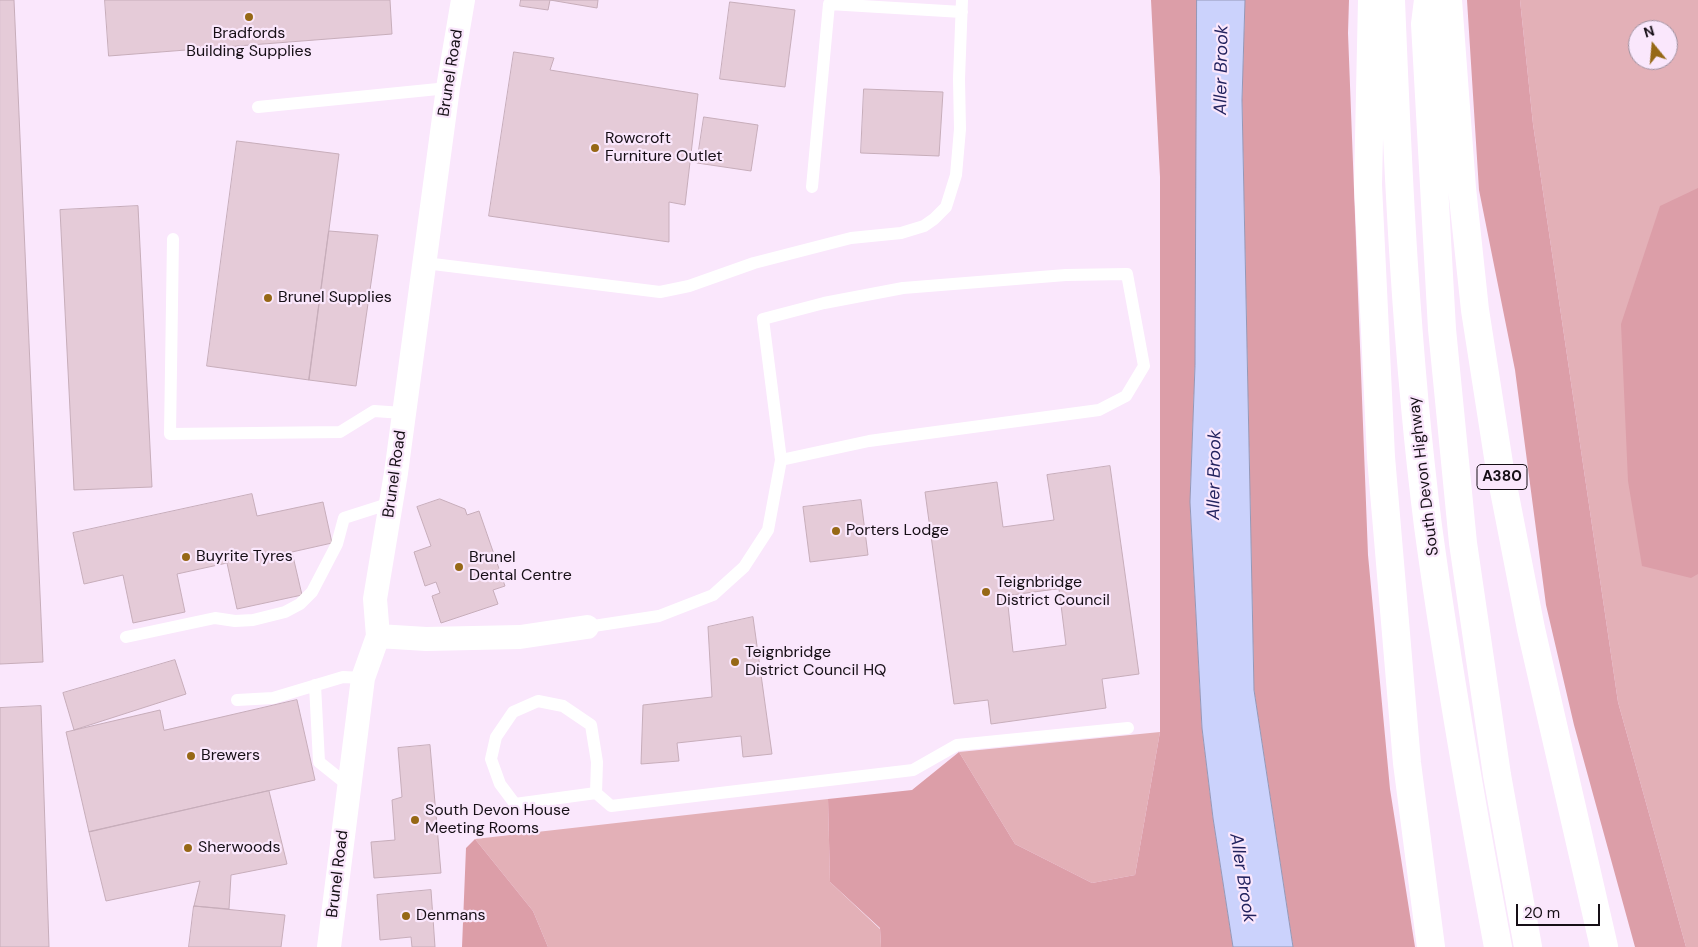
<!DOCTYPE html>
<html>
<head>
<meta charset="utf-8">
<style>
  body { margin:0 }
  #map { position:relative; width:1698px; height:947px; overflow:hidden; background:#fae7fc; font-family:"DM Sans",sans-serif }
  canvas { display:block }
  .north { position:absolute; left:1628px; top:20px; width:50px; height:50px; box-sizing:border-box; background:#fae7fc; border:1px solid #9f91a0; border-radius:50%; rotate:343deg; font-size:14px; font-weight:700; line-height:20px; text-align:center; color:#160f16 }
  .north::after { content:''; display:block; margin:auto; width:18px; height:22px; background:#966816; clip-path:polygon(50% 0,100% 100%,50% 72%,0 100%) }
  .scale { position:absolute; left:1516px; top:904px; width:84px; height:22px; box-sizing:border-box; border:2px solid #160f16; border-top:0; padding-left:6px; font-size:15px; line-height:18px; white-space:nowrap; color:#160f16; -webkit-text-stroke:4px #fae7fc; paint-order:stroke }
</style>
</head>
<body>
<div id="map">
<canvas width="1698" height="947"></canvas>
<div class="north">N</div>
<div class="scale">20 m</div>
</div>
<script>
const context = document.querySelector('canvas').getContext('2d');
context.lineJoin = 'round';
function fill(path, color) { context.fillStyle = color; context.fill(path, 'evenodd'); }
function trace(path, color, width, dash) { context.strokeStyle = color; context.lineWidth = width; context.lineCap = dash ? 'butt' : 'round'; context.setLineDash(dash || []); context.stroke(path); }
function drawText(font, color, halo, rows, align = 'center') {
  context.font = font + ' "DM Sans",sans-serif'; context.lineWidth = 4.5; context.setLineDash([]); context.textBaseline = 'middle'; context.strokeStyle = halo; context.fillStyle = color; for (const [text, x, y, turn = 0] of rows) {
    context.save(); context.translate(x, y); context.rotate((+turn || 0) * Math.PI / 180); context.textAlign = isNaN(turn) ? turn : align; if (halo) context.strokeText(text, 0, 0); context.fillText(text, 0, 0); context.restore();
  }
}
fill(new Path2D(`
  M1520,0H1698V947H1686L1618,702L1533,124ZM1638,30H1668V60H1638Z
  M1160,732L1135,875L1092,883L1015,844L959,752Z
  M828,799L830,882L880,929L881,947H548L533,911L475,839Z`), '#e3b0b7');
fill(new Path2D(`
  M1151,0H1197L1195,366L1190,502L1202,728L1213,818L1233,947H881L880,928L830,882L828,799L912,790L959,752L1015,844L1092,883L1135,875L1160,732V177Z
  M1245,0H1349L1348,33L1368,555L1390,789L1415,947H1293L1254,690L1242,100Z
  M1467,0H1520L1533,124L1618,702L1686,947H1635L1574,725L1546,605L1515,370L1479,190Z
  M1698,188V574L1691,578L1642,566L1628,481L1621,324L1660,206Z
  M475,839L533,911L548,947H462L466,848Z`), '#dc9ea8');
const water = new Path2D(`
  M1197,0H1245L1242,100L1254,690L1293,947H1233L1213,818L1202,728L1190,502L1195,366Z`);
fill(water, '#cbd2fc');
trace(water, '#9598b7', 1);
const building = new Path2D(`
  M0,0H14L43,662L0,664Z
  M105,0H390L392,34L109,56Z
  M521,0H598L597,8L550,0L548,10L520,6Z
  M730,2L795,10L785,87L720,79Z
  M514,52L554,58L550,70L698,94L685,205L669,202V242L489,216Z
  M864,89L943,92L939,156L861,153Z
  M704,117L758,125L751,171L697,163Z
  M237,141L339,154L309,380L207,366Z
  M138,206L152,487L74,490L60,210Z
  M329,231L378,235L356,386L309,380Z
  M1110,466L1139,674L1102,679L1106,708L991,724L988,700L954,704L925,492L997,482L1003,527L1054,520L1047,475ZM1059,589L1066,645L1013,652L1007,596Z
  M252,494L257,516L323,502L332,543L292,552L302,595L237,609L227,563L177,574L185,612L133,623L123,575L84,584L73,533Z
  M440,499L465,509L467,515L479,511L505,586L493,590L498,604L441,623L432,596L440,593L436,582L425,586L414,552L431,546L417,507Z
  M861,500L868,555L810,562L803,507Z
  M753,617L772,754L743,757L741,736L677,743L679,761L641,764L643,705L712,697L708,627Z
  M175,660L186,694L74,730L63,693Z
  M297,700L315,780L89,832L66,732L160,710L164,730Z
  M41,706L49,947H0V708Z
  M430,745L441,873L374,878L371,842L395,840L392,800L402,797L398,748Z
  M269,791L287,864L231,875L229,909L194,906L200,881L106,901L89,832Z
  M431,890L435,947H412L411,937L380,940L377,895Z
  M194,906L285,915L281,947H189Z`);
fill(building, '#e5cbd8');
trace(building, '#c7adba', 1);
trace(new Path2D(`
  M258,107L448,88
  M812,187L829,4L962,12
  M173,239L170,434L340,432L374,411L403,413
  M425,263L660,292L689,286L754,263L851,238L901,233L924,226L934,219L946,207L956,175L960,129L959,79L962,0
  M587,627L659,616L713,595L744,567L768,530L781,460L763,319L824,303L903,288L1066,275L1127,274L1144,366L1126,396L1099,410L869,441L781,460
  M126,637L215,618L235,621L253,620L285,612L300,604L312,592L337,544L344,518L391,503
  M315,685L319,762L349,786
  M237,700L273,698L343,677L363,678
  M538,701L563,706L591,725L597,762L596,793L515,804L500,784L491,759L496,737L513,712Z
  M596,793L611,806L913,770L957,745L1128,728`), '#fff', 12);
trace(new Path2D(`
  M378,636L426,639L520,637L587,627
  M329,947L363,678L378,636L375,599L396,473L448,88L463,0`), '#fff', 24);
trace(new Path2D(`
  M1372,0L1368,185L1381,457L1407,763L1431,947
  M1391,0C1398,175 1406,352 1428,526C1447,667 1472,807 1498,947
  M1428,0L1425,24L1442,329L1463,543L1497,775L1528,947
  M1448,0L1462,188L1475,310L1500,470L1531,629L1604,947`), '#fff', 28);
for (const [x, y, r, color] of [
  [249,17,5,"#966816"],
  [595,148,5,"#966816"],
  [268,298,5,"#966816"],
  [836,531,5,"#966816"],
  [186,557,5,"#966816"],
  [459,567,5,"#966816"],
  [986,592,5,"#966816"],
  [735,662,5,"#966816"],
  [191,756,5,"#966816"],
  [415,820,5,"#966816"],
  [188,848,5,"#966816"],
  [406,916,5,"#966816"]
]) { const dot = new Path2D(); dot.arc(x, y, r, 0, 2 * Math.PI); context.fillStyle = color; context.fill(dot); trace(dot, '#fae7fc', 2); }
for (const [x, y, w] of [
  [1502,477,50]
]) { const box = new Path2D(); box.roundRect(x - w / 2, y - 12.5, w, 25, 4); context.fillStyle = '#fae7fc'; context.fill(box); trace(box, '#160f16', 1); }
drawText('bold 15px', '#160f16', null, [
  ["A380",1502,477]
]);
drawText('16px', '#160f16', '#fae7fc', [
  ["Bradfords",249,34,"center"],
  ["Building Supplies",249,52,"center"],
  ["Rowcroft",605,139],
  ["Furniture Outlet",605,157],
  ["Brunel Supplies",278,298],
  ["Porters Lodge",846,531],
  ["Buyrite Tyres",196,557],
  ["Brunel",469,558],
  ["Dental Centre",469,576],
  ["Teignbridge",996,583],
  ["District Council",996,601],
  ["Teignbridge",745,653],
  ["District Council HQ",745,671],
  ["Brewers",201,756],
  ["South Devon House",425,811],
  ["Meeting Rooms",425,829],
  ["Sherwoods",198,848],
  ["Denmans",416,916]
], 'left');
drawText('16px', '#160f16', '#fae7fc', [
  ["Brunel Road",451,73,-81],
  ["Brunel Road",395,474,-82],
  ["South Devon Highway",1424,476,-97],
  ["Brunel Road",338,874,-83]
]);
drawText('italic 18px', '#23235f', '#fae7fc', [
  ["Aller Brook",1222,70,-89],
  ["Aller Brook",1215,475,-89],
  ["Aller Brook",1242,878,81]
]);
</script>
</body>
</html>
